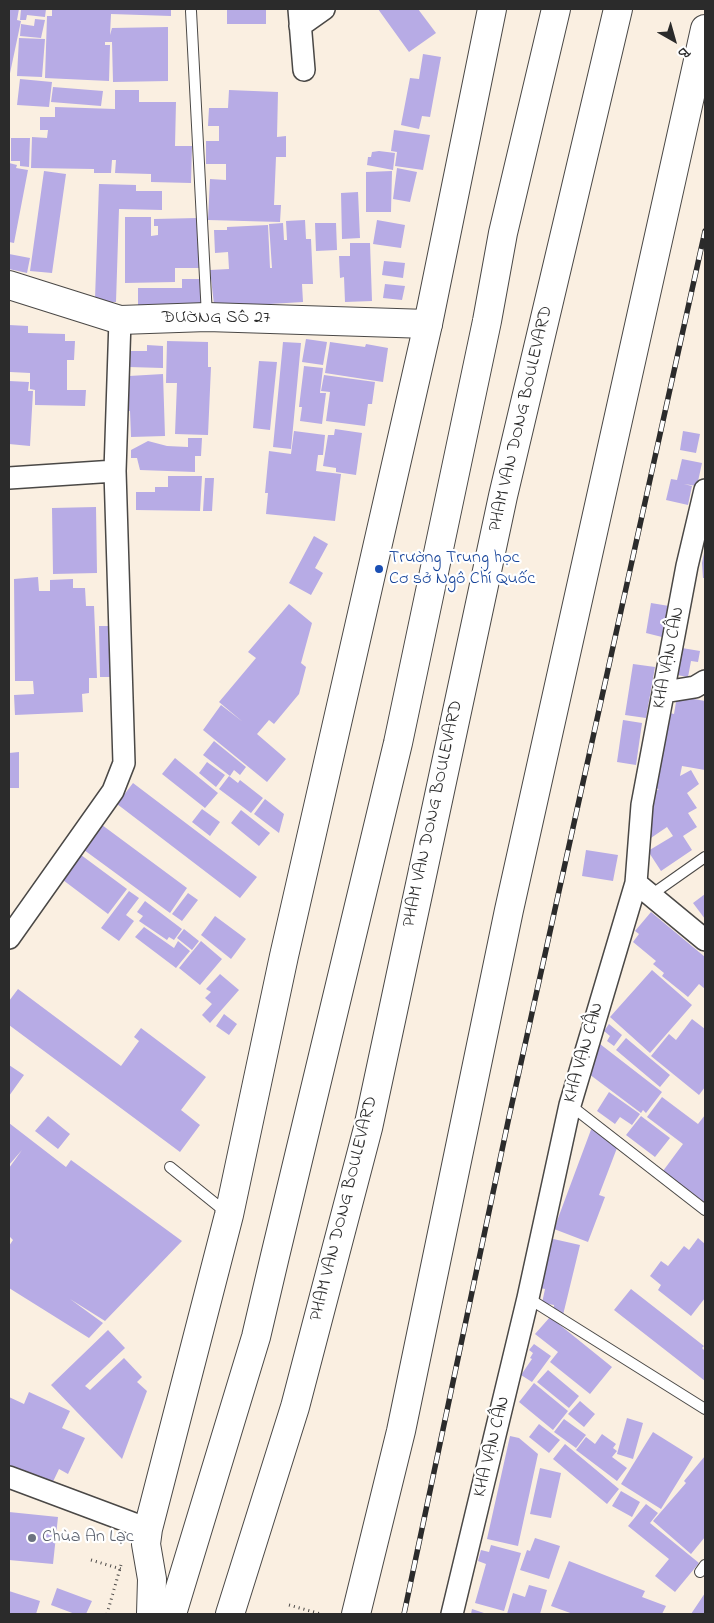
<!DOCTYPE html>
<html>
<head>
<meta charset="utf-8">
<style>
  body { margin:0 }
  #map { position:relative; width:714px; height:1623px; overflow:hidden; background:#faefe1; font-family:"Indie Flower",sans-serif }
  canvas { display:block }
  .frame { position:absolute; inset:0; border:10px solid #2b2b2b; pointer-events:none }
  .north { position:absolute; left:649px; top:15px; width:50px; height:50px; -webkit-text-stroke:4px #fff; paint-order:stroke; rotate:142deg; font-size:14px; font-weight:700; line-height:20px; text-align:center; color:#2b2b2b }
  .north::after { content:''; display:block; margin:auto; width:18px; height:22px; background:#2b2b2b; clip-path:polygon(50% 0,100% 100%,50% 72%,0 100%) }
</style>
</head>
<body>
<div id="map">
<canvas width="714" height="1623"></canvas>
<div class="frame"></div>
<div class="north">B</div>
</div>
<script>
const context = document.querySelector('canvas').getContext('2d');
context.lineJoin = 'round';
function fill(path, color) { context.fillStyle = color; context.fill(path, 'evenodd'); }
function trace(path, color, width, dash) { context.strokeStyle = color; context.lineWidth = width; context.lineCap = dash ? 'butt' : 'round'; context.setLineDash(dash || []); context.stroke(path); }
function drawText(font, color, halo, rows, align = 'center') {
  context.font = font + ' "Indie Flower",sans-serif'; context.lineWidth = 4.5; context.setLineDash([]); context.textBaseline = 'middle'; context.strokeStyle = halo; context.fillStyle = color; for (const [text, x, y, turn = 0] of rows) {
    context.save(); context.translate(x, y); context.rotate((+turn || 0) * Math.PI / 180); context.textAlign = isNaN(turn) ? turn : align; if (halo) context.strokeText(text, 0, 0); context.fillText(text, 0, 0); context.restore();
  }
}
fill(new Path2D(`
  M9,9H19L17,20L21,21L9,78Z
  M21,9H46L45,17L27,15L26,20H20Z
  M52,9H171V16L111,14L110,35L112,28L168,27V81L113,82L112,42H105V45H110L109,81L45,78L47,16H52Z
  M227,9H266V24H227Z
  M378,9H418L436,33L409,52Z
  M35,19L45,20L41,38L20,36L21,24L34,26Z
  M19,38L45,39L42,77L17,76Z
  M423,54L441,57L430,117L422,116L419,129L401,125L410,78L419,79Z
  M20,79L52,82L49,107L17,105Z
  M53,87L103,91L101,106L51,102Z
  M115,90H139V102H176L175,146H192L191,183L151,182V174L115,173L116,160H112L111,173H94V169L31,168L32,137L47,138L48,130H40V117H55V107L115,109Z
  M229,90L278,92L277,137L286,136V157H276L274,205H281L280,222L208,220L210,179L226,180V164H206V141H219V126H208L209,108H228Z
  M394,130L430,135L423,170L395,166L397,152L391,151Z
  M11,138H30L29,167L20,166V161H11Z
  M379,151L395,153L393,170L367,165L368,157H371L372,152Z
  M9,163L17,165L16,168L28,170L14,243L9,242Z
  M397,168L417,172L410,202L393,199Z
  M44,171L66,174L52,273L30,271Z
  M392,171L391,212H366V172Z
  M99,184L136,185V191H162V210L119,209L116,302H100V299H95Z
  M358,192L360,238L342,239L341,193Z
  M125,217H151V236L158,235V226H154V219L197,218V242H202V268H175V282L125,283Z
  M305,220L306,239H311L313,284H302L303,302L253,305L215,313L210,270L229,269L228,252L215,253L214,230H227V227L268,225L270,268H272L269,224L283,223L284,240H287L286,221Z
  M377,220L405,225L401,248L373,244Z
  M315,223H336L337,250L316,251Z
  M350,243H370L372,301L345,302L344,277L340,278L339,256H350Z
  M9,254L30,258L27,273L9,269Z
  M384,261L405,263L403,278L382,275Z
  M182,279H202L201,310H138V288H182Z
  M385,284L405,286L402,300L383,298Z
  M9,325L28,326V333L65,334V341H75L74,360H67V390H86L85,406L35,405V390L30,389V373L10,372Z
  M306,339L327,342L323,365L302,362Z
  M167,341L208,342V367H211L208,435L175,434L177,383H166Z
  M283,342L301,343L291,449L273,447Z
  M330,342L365,347L366,344L388,348L383,382L325,373Z
  M147,345L163,346V368L129,367L130,351H147Z
  M259,361L277,362L270,430L253,428Z
  M304,366L323,368L320,393H326L322,424L300,421L302,407H299Z
  M163,374L165,436L131,437L130,411H125L124,390H129V376Z
  M324,375L375,382L372,404H368L365,426L326,421L330,392L321,391Z
  M9,381L29,382L28,391H33L30,446L9,444Z
  M335,429L362,433L356,475L336,472V468L323,466L328,435H334Z
  M294,431L325,435L323,455H318L316,471L341,474L335,521L266,514L268,493H265L269,451L291,454Z
  M683,431L700,434L696,453L680,450Z
  M188,438H202L201,456H195V472L140,470L137,458H131V450L148,441L167,446L188,447Z
  M682,459L702,463L697,486L684,484L692,486L688,505L666,500L671,479L677,480Z
  M168,476H202L200,511L136,510V492H155V487H168Z
  M205,478H214L212,511H203Z
  M96,507L97,573L53,574L52,508Z
  M314,536L328,544L315,568L323,573L311,595L289,583Z
  M704,553L705,578H703L702,563Z
  M38,577L39,591H50V580L73,579V588H85L86,606H94L97,678H89V693L82,694L83,712L15,715L14,695L34,694L33,681H15L14,579Z
  M651,603L675,607L670,639L646,633Z
  M289,604L312,623L301,663L306,667L299,694L274,724L269,720L257,734L286,759L267,782L203,730L221,705L243,722L219,702L256,658L248,652Z
  M99,626H113L114,677H100Z
  M682,648L700,651L698,662L691,661L688,677L677,675Z
  M633,664L655,667L646,718L625,715Z
  M677,696L705,701V770L682,766L680,776L691,770L699,784L687,793L697,808L688,813L697,827L683,836L692,850L661,871L648,851L673,836L667,827L645,842L649,795L659,789L652,788L665,712L674,714Z
  M623,720L642,723L636,765L617,762Z
  M214,741L246,767L240,775L234,770L230,776L203,755Z
  M19,752V788H9V753Z
  M175,758L218,793L205,808L162,774Z
  M207,762L225,775L216,787L199,773Z
  M229,776L238,783L240,780L263,798L251,813L219,789Z
  M133,783L257,877L240,898L117,804Z
  M265,799L284,814L279,833L254,814Z
  M202,809L220,822L210,836L192,822Z
  M241,810L270,833L259,846L231,823Z
  M98,822L187,888L170,913L80,847Z
  M586,850L618,855L613,881L582,876Z
  M81,855L127,889L108,914L63,880Z
  M129,891L139,898L126,915L134,921L119,941L101,928Z
  M188,893L198,900L182,921L172,914Z
  M705,894V919L693,903Z
  M145,901L182,929L174,940L169,937L167,940L139,921L143,916L137,912Z
  M651,912L705,957V989L699,984L688,997L662,976L664,973L653,964L656,961L633,942L639,934L635,931Z
  M215,916L246,939L231,959L201,935Z
  M144,927L174,948L178,941L190,951L176,968L135,937Z
  M184,929L199,941L192,950L177,938Z
  M201,941L222,959L200,985L179,968Z
  M652,970L692,1005L650,1053L610,1017Z
  M220,974L239,990L210,1023L202,1015L212,1004L205,998L211,992L206,989Z
  M18,989L121,1066L139,1041L134,1037L141,1028L206,1077L181,1110L200,1125L180,1152L9,1025V1001Z
  M224,1014L237,1024L229,1035L216,1026Z
  M692,1019L705,1029V1087L699,1095L651,1056L669,1034L676,1040Z
  M609,1024L622,1035L614,1046L607,1041L610,1036L604,1031Z
  M626,1038L670,1075L660,1087L616,1050Z
  M600,1044L662,1092L646,1113L643,1110L641,1113L589,1074Z
  M9,1065L24,1075L9,1096Z
  M609,1092L640,1114L632,1125L620,1117L615,1124L597,1111Z
  M662,1097L698,1124L705,1115V1203L663,1171L683,1144L647,1117Z
  M48,1116L70,1134L58,1149L35,1131Z
  M641,1116L670,1138L655,1157L626,1135Z
  M9,1123L66,1167L71,1160L182,1241L105,1321L70,1299L103,1323L89,1338L9,1288V1246L13,1240L9,1236V1168L22,1150L9,1165Z
  M592,1127L617,1148L599,1195L605,1197L588,1242L554,1229Z
  M549,1238L580,1245L563,1315L553,1312L554,1305L542,1303L545,1289L535,1287Z
  M698,1238L705,1244V1298L691,1316L658,1290L661,1285L650,1276L661,1261L668,1266L684,1246L689,1250Z
  M631,1289L704,1346L702,1348L705,1351V1381L614,1310Z
  M550,1317L612,1367L590,1394L550,1362L558,1352L535,1334Z
  M108,1330L125,1348L85,1386L90,1390L124,1358L142,1377L137,1382L147,1391L122,1459L51,1385Z
  M534,1344L551,1356L532,1382L521,1375L532,1359L530,1358L533,1353L529,1350Z
  M548,1370L579,1396L569,1408L537,1382Z
  M534,1383L568,1411L553,1430L519,1402Z
  M29,1392L70,1411L62,1428L85,1438L68,1474L59,1469L50,1488L9,1469V1397L24,1404Z
  M580,1401L595,1414L584,1427L568,1414Z
  M627,1418L643,1423L633,1459L617,1454Z
  M564,1419L586,1435L576,1448L554,1432Z
  M539,1424L560,1440L549,1453L529,1437Z
  M653,1432L693,1457L661,1509L621,1484Z
  M602,1434L616,1444L613,1448L617,1451L612,1457L627,1468L617,1481L576,1450L586,1437L595,1444Z
  M510,1436L519,1438L538,1454L518,1546L487,1539Z
  M565,1444L619,1489L607,1504L553,1459Z
  M705,1456V1537L691,1554L653,1521L686,1483L684,1481Z
  M540,1468L561,1473L551,1518L530,1514Z
  M621,1491L640,1502L632,1517L612,1506Z
  M646,1504L658,1513L650,1523L699,1563L675,1592L655,1576L669,1559L628,1526Z
  M9,1512L58,1517L53,1564L9,1560Z
  M535,1538L560,1546L549,1579L520,1570L527,1550L530,1551Z
  M491,1545L521,1553L504,1611L475,1603L486,1564L478,1561L481,1550L489,1552Z
  M569,1561L645,1591L642,1597L666,1606L662,1614H573L551,1606Z
  M529,1585L547,1590L540,1614H507L513,1593L525,1597Z
  M57,1588L92,1601L86,1614H75L51,1605Z
  M9,1591L40,1601L36,1614H9Z
  M705,1593V1614H691Z
  M472,1609L487,1614H471Z`), '#b7abe5');
const lane = new Path2D(`
  M191,11L207,316
  M651,895L705,857
  M570,1105L705,1210
  M170,1167L227,1213
  M528,1298L705,1409
  M700,1572L705,1565`);
const street = new Path2D(`
  M299,9L304,70
  M300,26L324,9
  M9,478L115,471
  M664,692L695,687L705,681
  M636,883L705,940
  M9,938L113,791L124,763L115,471L120,320
  M9,1477L148,1529
  M452,1614L528,1298L570,1105L636,883L642,805L687,566L705,490`);
const secondary = new Path2D(`
  M9,285L120,320L207,317L428,324`);
const primary = new Path2D(`
  M151,1614L152,1579L146,1544L148,1529L229,1215L284,956L428,324L492,9
  M356,1614L401,1431L509,910L705,29`);
const highway = new Path2D(`
  M172,1614L256,1337L275,1256L398,743L487,321L503,233L556,9
  M230,1614L295,1407L368,1128L503,496L618,9`);
trace(lane, '#4a4846', 12);
trace(street, '#4a4846', 24);
trace(secondary, '#4a4846', 30);
trace(primary, '#4a4846', 30);
trace(highway, '#4a4846', 30);
trace(new Path2D(`
  M91,1560L121,1569
  M289,1605L321,1614
  M107,1614L121,1565`), '#4a4846', 3, [1, 4]);
trace(lane, '#fff', 10);
trace(street, '#fff', 21);
trace(secondary, '#fff', 28);
trace(primary, '#fff', 28);
trace(highway, '#fff', 28);
const rail = new Path2D(`
  M404,1614L509,1117L705,231`);
trace(rail, '#2b2b2b', 5.5);
trace(rail, '#fff', 4, [11]);
for (const [x, y, r, color] of [
  [379,569,5,"#1a4fb4"],
  [32,1538,5,"#6b7280"]
]) { const dot = new Path2D(); dot.arc(x, y, r, 0, 2 * Math.PI); context.fillStyle = color; context.fill(dot); trace(dot, '#fff', 2); }
drawText('18px', '#2b2b2b', '#fff', [
  ["ĐƯỜNG SỐ 27",216,319],
  ["PHAM VAN DONG BOULEVARD",522,419,-77],
  ["KHA VẠN CÂN",670,658,-79],
  ["PHAM VAN DONG BOULEVARD",434,814,-78],
  ["KHA VẠN CÂN",585,1053,-74],
  ["PHAM VAN DONG BOULEVARD",345,1209,-76],
  ["KHA VẠN CÂN",493,1447,-76]
]);
drawText('18px', '#164399', '#fff', [
  ["Trường Trung học",389,559],
  ["Cơ sở Ngô Chí Quốc",389,580]
], 'left');
drawText('18px', '#5b616d', '#fff', [
  ["Chùa An Lạc",42,1538]
], 'left');
</script>
</body>
</html>
